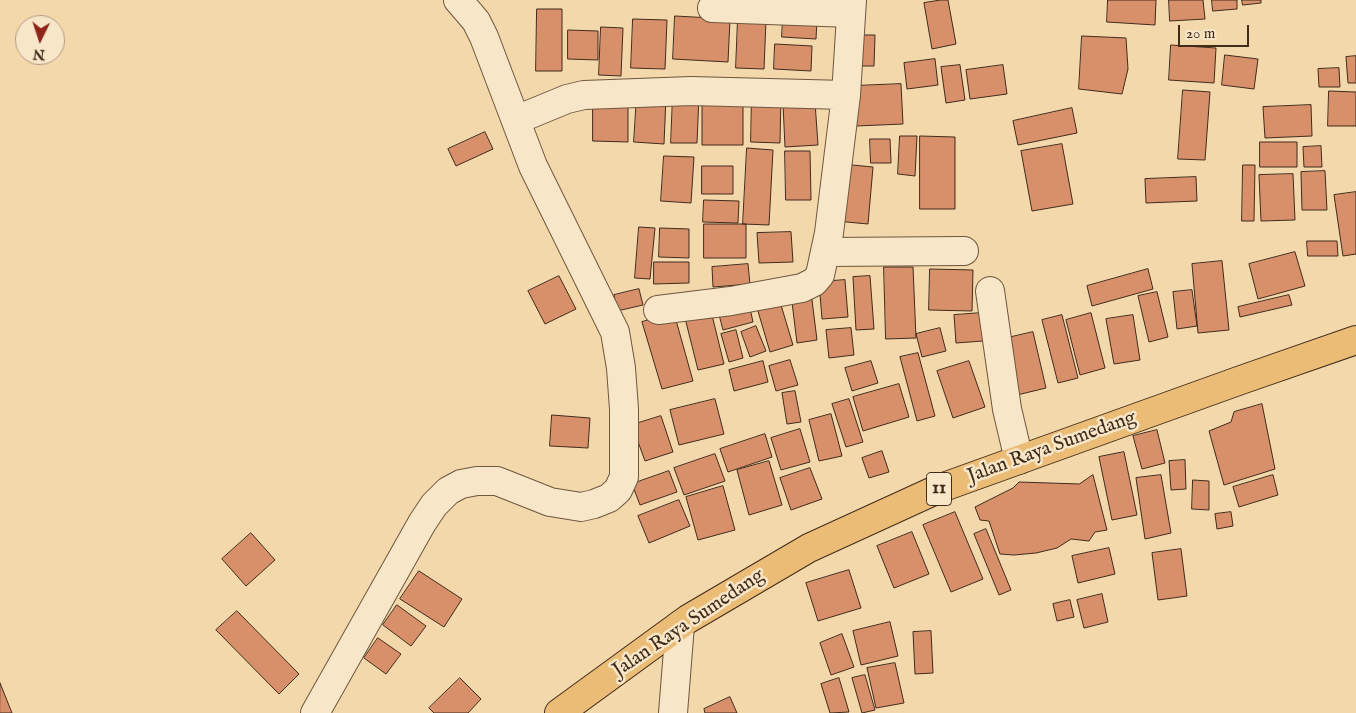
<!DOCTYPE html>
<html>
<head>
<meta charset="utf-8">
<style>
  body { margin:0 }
  #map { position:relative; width:1356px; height:713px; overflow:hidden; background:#f3d8ab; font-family:"IM FELL English",serif }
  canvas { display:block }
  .north { position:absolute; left:15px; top:15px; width:50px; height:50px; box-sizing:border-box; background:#f7e6c8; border:1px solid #ae9b83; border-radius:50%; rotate:184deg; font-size:14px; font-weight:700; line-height:20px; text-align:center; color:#412b1b }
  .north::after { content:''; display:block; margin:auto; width:18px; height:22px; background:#8f2418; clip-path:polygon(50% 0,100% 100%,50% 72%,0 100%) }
  .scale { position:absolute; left:1178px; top:25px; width:71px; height:22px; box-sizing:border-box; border:2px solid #412b1b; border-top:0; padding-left:6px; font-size:15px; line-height:18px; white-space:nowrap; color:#412b1b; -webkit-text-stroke:4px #f7e6c8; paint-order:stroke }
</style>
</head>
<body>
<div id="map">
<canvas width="1356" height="713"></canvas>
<div class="north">N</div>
<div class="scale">20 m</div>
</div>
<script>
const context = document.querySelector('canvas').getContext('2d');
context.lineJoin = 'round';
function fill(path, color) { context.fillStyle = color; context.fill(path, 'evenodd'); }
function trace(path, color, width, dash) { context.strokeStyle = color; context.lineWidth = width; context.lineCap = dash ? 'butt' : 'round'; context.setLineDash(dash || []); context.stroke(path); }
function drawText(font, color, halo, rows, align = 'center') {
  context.font = font + ' "IM FELL English",serif'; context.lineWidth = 5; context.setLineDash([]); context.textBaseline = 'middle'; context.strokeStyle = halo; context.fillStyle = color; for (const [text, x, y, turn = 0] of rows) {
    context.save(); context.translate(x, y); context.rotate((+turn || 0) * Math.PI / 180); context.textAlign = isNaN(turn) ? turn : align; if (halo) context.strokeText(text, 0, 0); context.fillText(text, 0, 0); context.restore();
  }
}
const building = new Path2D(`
  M941,0H948L956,44L932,49L924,3Z
  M1108,0H1156L1155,25L1107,22Z
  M1169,0H1203L1205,19L1170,21Z
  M1212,0H1237V9L1213,11Z
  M1242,0H1261V3L1243,5Z
  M537,9H562V71H536Z
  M675,16L730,19L728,62L673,59Z
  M738,18L766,20L764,69L736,68Z
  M783,18L817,20L816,39L782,37Z
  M633,19L667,20L665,69L631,68Z
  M601,27L623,28L621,76L599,75Z
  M568,30L598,31V60L568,59Z
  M860,35H875L874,66H860Z
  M1082,36L1126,38L1128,69L1122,94L1079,89Z
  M775,44L812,46L811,71L774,69Z
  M1171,45L1216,48L1214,83L1169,80Z
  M1225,55L1258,59L1254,89L1222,85Z
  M1356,56V83H1348L1346,57Z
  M935,59L938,85L907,89L904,63Z
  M960,65L965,100L946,103L941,67Z
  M1003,65L1007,94L970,99L966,70Z
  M1339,68L1340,87H1319L1318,69Z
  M901,84L903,124L856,126L854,86Z
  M1183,90L1210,92L1205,160L1178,159Z
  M1329,91L1356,92V126H1328Z
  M752,93L781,94L780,143L751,142Z
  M637,95L666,97L664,144L634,142Z
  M673,95L699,96L697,143H671Z
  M593,96H628V142L593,141Z
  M743,102V145H702V103Z
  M815,102L818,145L785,147L783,104Z
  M1311,105L1312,136L1265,138L1263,107Z
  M1072,108L1077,133L1018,145L1013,121Z
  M485,132L493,149L456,166L448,149Z
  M900,136H917L915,176L898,174Z
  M920,136L955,137V209H920Z
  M870,139H890L891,163H871Z
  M1260,142H1297V167H1260Z
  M1062,144L1073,204L1032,211L1021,151Z
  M1321,146L1322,167H1304L1303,147Z
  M747,148L773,150L769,225L743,224Z
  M785,151H810L811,200H786Z
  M664,156L694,157L691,203L661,201Z
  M842,164L873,167L868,224L836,221Z
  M1243,165H1255L1254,221H1242Z
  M702,166H733V194H702Z
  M1325,171L1327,210H1302L1301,172Z
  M1293,174L1295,220L1261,221L1259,175Z
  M1196,177L1197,201L1146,203L1145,179Z
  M1356,192V254L1343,256L1334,195Z
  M704,200L739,201L738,223L703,222Z
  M704,224H746V258H704Z
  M639,227L655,228L650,279L635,278Z
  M660,228L689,229V258L659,257Z
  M791,232L793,262L759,263L757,233Z
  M1307,241H1337L1338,256H1308Z
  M1295,252L1305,286L1258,299L1249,264Z
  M1222,261L1229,330L1198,333L1192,264Z
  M654,262H689V283L654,284Z
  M748,264L750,284L713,287L712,267Z
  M884,267H913L916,338L886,339Z
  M930,269L973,270L972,311L929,310Z
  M1148,269L1153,289L1092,306L1087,286Z
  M559,276L576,309L545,324L528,291Z
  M870,276L874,329L856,330L853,277Z
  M845,280L848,317L822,319L819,282Z
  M639,289L643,305L617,311L614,295Z
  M1192,290L1197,326L1177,329L1173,292Z
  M811,292L817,340L797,343L791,294Z
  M1157,292L1168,337L1149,342L1138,296Z
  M778,295L793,345L770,352L755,301Z
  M1289,295L1292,305L1240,317L1238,307Z
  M748,299L753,322L723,330L717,307Z
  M710,307L724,364L698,370L684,314Z
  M674,313L693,381L662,389L642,322Z
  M982,313L983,341L956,343L954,315Z
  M1091,313L1105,368L1080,375L1066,320Z
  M1062,315L1078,378L1058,383L1042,320Z
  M1133,315L1140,360L1114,364L1106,319Z
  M756,326L766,351L750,357L741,332Z
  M851,328L854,355L829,358L826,330Z
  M940,328L946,351L922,357L916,334Z
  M736,330L743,358L729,362L721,334Z
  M1033,332L1046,388L1017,395L1003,339Z
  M918,353L935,416L917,421L900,357Z
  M790,360L798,385L776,391L769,366Z
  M763,361L768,382L734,391L729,370Z
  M871,361L878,383L852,391L845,368Z
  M969,361L985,407L953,418L937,371Z
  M899,384L909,417L863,431L853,397Z
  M795,391L801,422L787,424L782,393Z
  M715,399L724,434L679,445L670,410Z
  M849,399L863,442L846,447L832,404Z
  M1262,404L1275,469L1224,485L1209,431L1231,422L1234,412Z
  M831,414L842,456L819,461L809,420Z
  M552,415L590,418L588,448L550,446Z
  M661,416L673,452L645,461L632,425Z
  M800,429L810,462L781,470L771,438Z
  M1157,430L1165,463L1142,469L1133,436Z
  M765,434L772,457L728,472L720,449Z
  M882,451L889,472L869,478L862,458Z
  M1124,452L1137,515L1112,520L1099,457Z
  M715,454L725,481L684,495L674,468Z
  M1185,460L1186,489L1171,490L1169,461Z
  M769,461L782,505L749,515L737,470Z
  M810,468L822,499L791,510L780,478Z
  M669,471L677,492L640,505L632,484Z
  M1093,475L1107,530L1095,532L1089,541L1071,539L1057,548L1036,553L1014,555L1000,554L989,521L980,520L975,507L1013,488L1019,482L1079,484Z
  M1161,475L1171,533L1145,539L1136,478Z
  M1273,475L1278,495L1239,507L1233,487Z
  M1193,480L1209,481V510L1192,509Z
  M723,486L735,530L698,540L686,497Z
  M679,500L690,526L649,543L638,516Z
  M955,512L983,579L951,592L923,525Z
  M1231,512L1233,526L1217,529L1215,514Z
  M986,529L1011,590L999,595L974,534Z
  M912,532L929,574L894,588L877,546Z
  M251,533L275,560L246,586L222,559Z
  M1109,548L1115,574L1078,583L1072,556Z
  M1181,549L1187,596L1158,600L1152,553Z
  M849,570L861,608L818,621L806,583Z
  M419,571L462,599L444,627L400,599Z
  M1102,594L1108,622L1084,628L1077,600Z
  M1070,600L1074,617L1057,621L1053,604Z
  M397,605L426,626L411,646L383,625Z
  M237,611L299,674L279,694L216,630Z
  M890,622L898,656L861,665L853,631Z
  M931,631L933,673L915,674L913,632Z
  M842,634L854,667L831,675L820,643Z
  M378,638L401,654L386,674L364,658Z
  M895,663L904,703L876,708L867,668Z
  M865,675L875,710L862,713L852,678Z
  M460,678L481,699L468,713H434L429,708Z
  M839,678L849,712L830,713L821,684Z
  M0,683L12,713H0Z
  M730,697L737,713H705L704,709Z`);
fill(building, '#d8906b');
trace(building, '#412b1b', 1);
const minor = new Path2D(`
  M712,8L851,13
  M516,120L567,99L584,95L691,91L846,95
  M826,252L964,251
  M990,291L1007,409L1019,460
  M658,310L731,301L802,288L814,282L820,275L829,233L846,95L852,0
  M315,713L422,523L434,505L448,491L461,484L477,481H497L550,502L581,507L594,504L609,498L618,490L624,477V409L621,368L615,332L533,166L484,37L476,21L458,0
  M673,713L680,625`);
const trunk = new Path2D(`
  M559,713L688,619L809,548L938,489L1241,380L1356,340`);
trace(minor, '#6e563f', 30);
trace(trunk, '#412b1b', 30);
trace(minor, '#f7e6c8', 28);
trace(trunk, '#eabc76', 28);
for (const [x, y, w] of [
  [939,489,25]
]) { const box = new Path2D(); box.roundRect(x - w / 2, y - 16.5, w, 33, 4); context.fillStyle = '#f7e6c8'; context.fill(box); trace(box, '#412b1b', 1); }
drawText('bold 19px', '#412b1b', null, [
  ["11",939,489]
]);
drawText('20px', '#412b1b', '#f7e6c8', [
  ["Jalan Raya Sumedang",1052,448,-20],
  ["Jalan Raya Sumedang",689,624,-34]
]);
</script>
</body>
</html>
